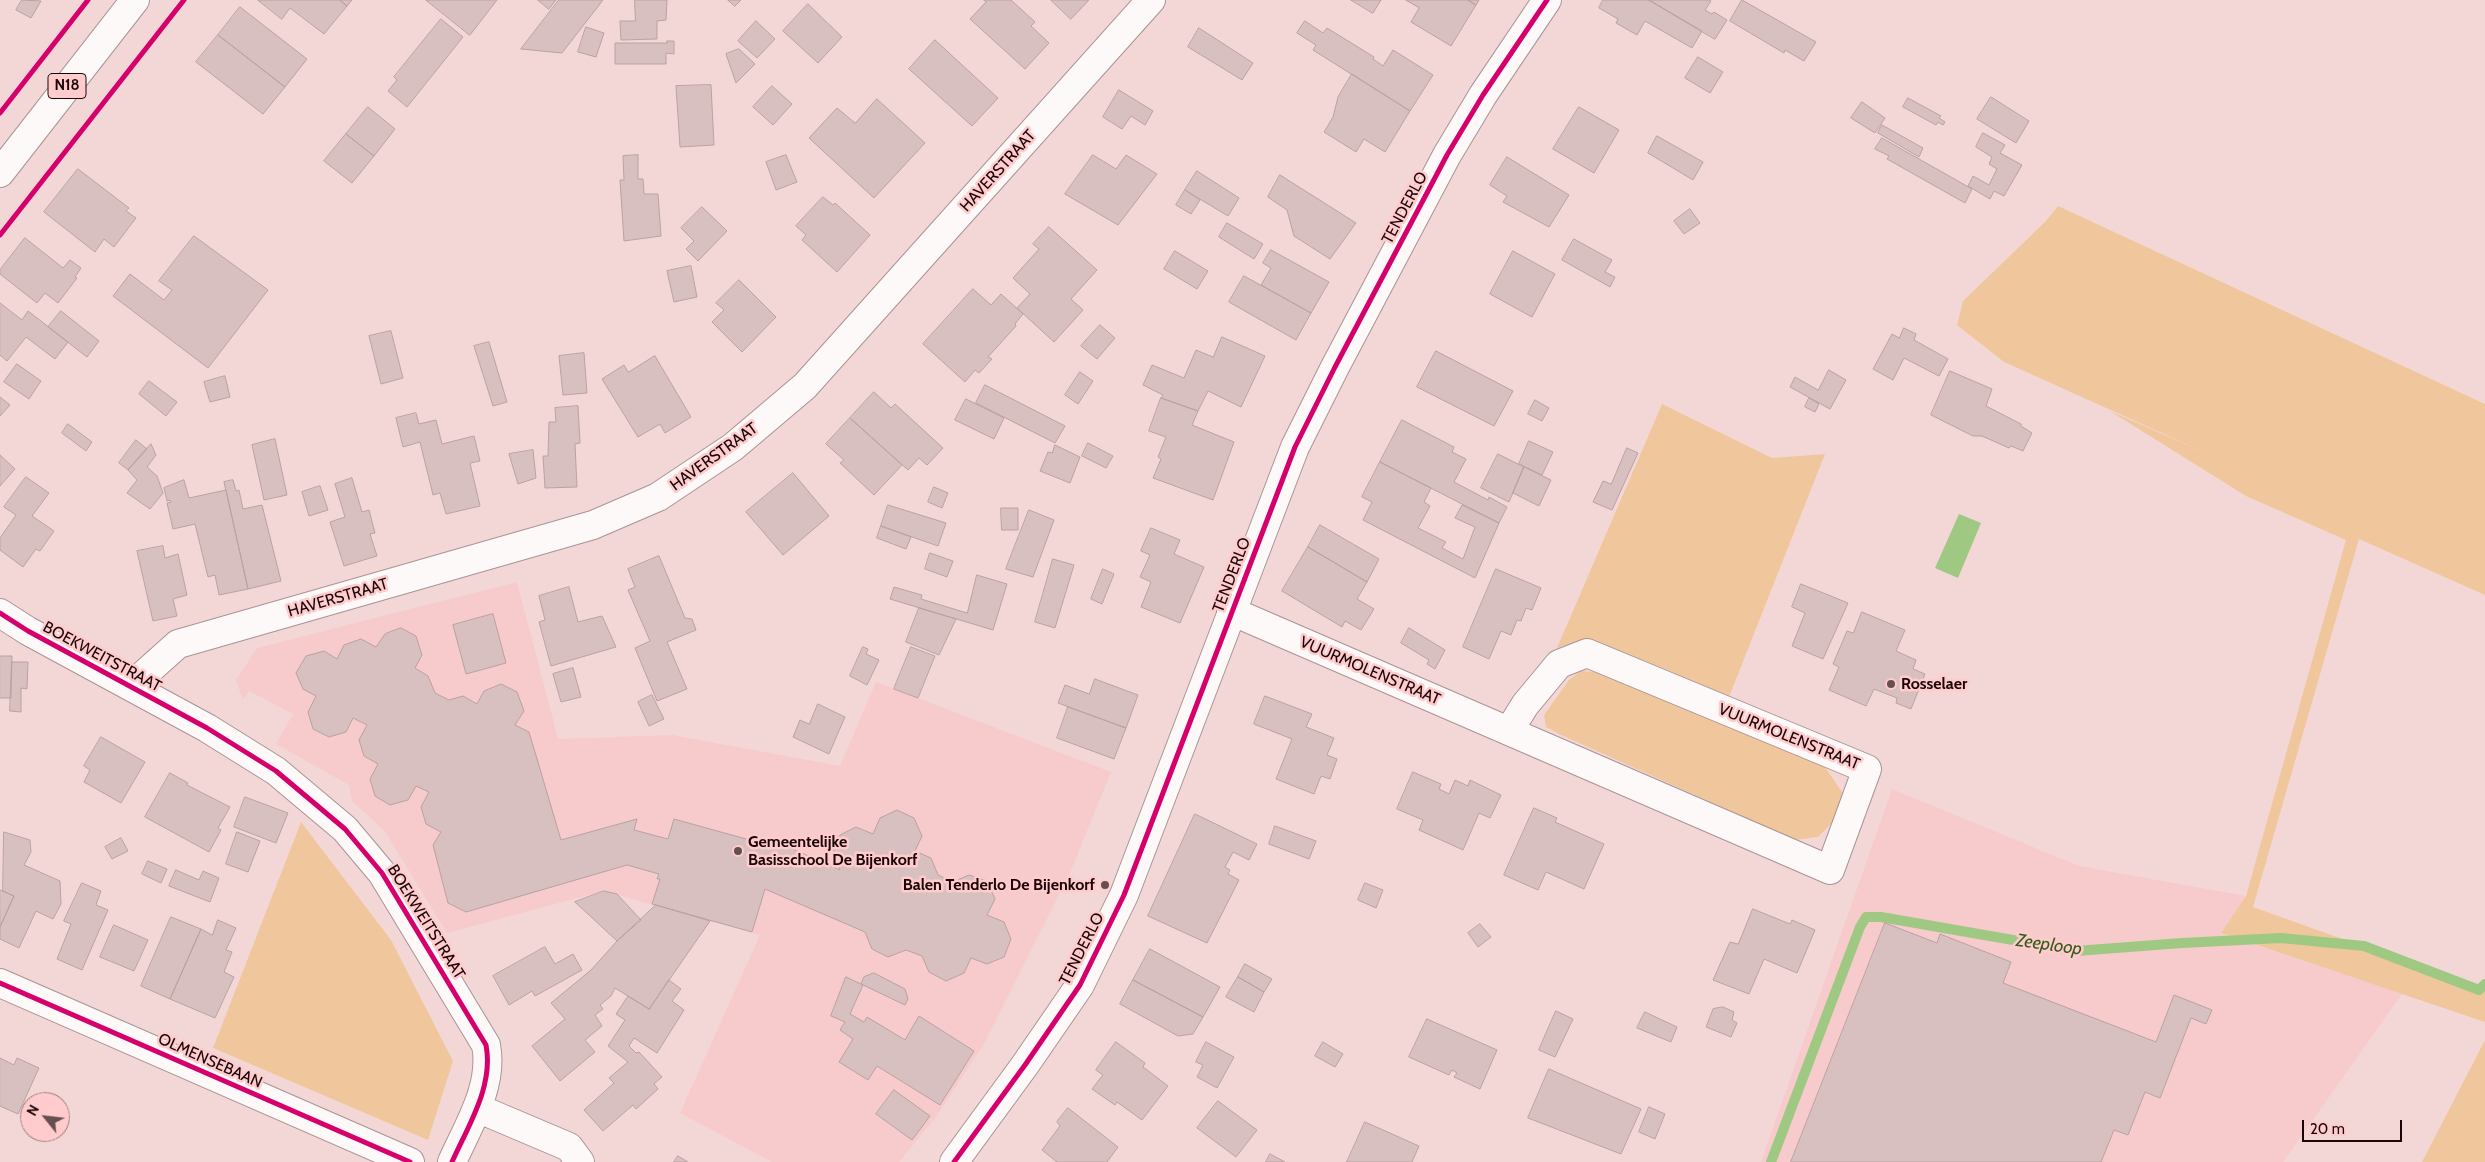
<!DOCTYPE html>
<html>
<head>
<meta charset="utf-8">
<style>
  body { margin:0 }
  #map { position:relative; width:2485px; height:1162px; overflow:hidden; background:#f3d7d7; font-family:Cabin,sans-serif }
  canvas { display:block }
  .north { position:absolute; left:20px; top:1092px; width:50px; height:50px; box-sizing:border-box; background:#ffcbcc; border:1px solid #a37c7e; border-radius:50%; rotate:299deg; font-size:14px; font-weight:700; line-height:20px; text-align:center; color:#1a0608 }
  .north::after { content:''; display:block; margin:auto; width:18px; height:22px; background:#664f50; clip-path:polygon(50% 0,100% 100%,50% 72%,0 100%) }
  .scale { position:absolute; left:2302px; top:1120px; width:100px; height:22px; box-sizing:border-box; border:2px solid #1a0608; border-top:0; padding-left:6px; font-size:15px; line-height:18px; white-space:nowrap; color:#1a0608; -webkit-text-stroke:4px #ffcbcc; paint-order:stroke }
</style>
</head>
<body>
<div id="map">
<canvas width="2485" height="1162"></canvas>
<div class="north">N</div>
<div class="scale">20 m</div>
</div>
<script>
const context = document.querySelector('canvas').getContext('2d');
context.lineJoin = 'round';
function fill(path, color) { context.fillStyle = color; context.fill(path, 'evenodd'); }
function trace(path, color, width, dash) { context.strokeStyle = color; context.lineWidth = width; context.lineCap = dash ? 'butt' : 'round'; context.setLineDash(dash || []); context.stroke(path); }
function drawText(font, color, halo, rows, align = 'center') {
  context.font = font + ' Cabin,sans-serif'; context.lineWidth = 5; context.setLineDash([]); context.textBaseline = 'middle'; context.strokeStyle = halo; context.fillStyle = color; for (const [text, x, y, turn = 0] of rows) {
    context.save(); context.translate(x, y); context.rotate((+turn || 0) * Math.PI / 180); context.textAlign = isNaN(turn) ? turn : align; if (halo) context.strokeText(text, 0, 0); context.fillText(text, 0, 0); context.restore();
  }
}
fill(new Path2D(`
  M517,582L558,739L672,735L840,766L876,682L1111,772L1070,873L985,1042L936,1117L899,1162H772L680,1113L760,935L604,891L447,933L384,830L352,801L349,785L276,744L293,714L249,691L243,700L236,680L257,648Z
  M1892,789L2079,866L2246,896L2221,934L2402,994L2283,1162H1761Z`), '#f7cacb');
fill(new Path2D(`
  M2058,206L2485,404V595L2359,539L2253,907L2485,990V1022L2221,933L2246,896L2346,540L2246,496L2110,411L2213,456L2004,362L1957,325L1963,301L2046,221Z
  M1662,404L1772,458L1825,454L1729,697L1663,668L1596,642L1579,641L1557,648Z
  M1581,671L1599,672L1825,767L1842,792V808L1831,824L1818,837L1795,840L1559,734L1546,727L1544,715L1569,680Z
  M301,822L391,940L453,1061L428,1140L213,1048Z
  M2485,1040V1162H2422Z`), '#f0c79c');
fill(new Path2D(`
  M1959,514L1981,523L1958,578L1935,568Z`), '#9fc882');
trace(new Path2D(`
  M1771,1162L1860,927L1866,917H1881L2076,951L2182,943L2281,938L2364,946L2479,990L2485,984`), '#9fc882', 10);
const building = new Path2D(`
  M22,0L41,1L31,18L16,10Z
  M258,0H340L347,6L324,34L290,8L282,19Z
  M340,0H352L347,6Z
  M426,0H497L470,35Z
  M538,0H556L549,9Z
  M559,0H603L562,53L521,49Z
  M635,0H667L666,20L657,21V39L621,40L620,21H635Z
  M728,0H741L735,6Z
  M984,0H1011L1035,22L1031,26L1049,43L1025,69L970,19L986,2Z
  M1051,0H1089L1071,19Z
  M1351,0H1381L1373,13Z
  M1406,0H1468L1476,5L1451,46L1411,22L1419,8Z
  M1468,0H1479L1476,5Z
  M1603,0H1649L1702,31L1692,48L1645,21L1637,35L1616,23L1618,19L1599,8Z
  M1649,0H1709L1711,1L1705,10L1712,14L1714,12L1727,20L1715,39Z
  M1742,0L1816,42L1804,61L1785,50L1784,53L1730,21Z
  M808,4L842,37L818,63L783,31Z
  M240,7L307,59L285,87L218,35Z
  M441,19L463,37L407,107L388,91L397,80L394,77Z
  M756,21L775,39L757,58L738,41Z
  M1305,21L1323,33L1327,28L1374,57L1373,59L1383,66L1393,50L1433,75L1410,111L1313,50L1316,45L1297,33Z
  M586,27L604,33L596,57L578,52Z
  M1199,28L1253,63L1242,80L1188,47Z
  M218,35L285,87L263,114L196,62Z
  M935,40L998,98L972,126L909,69Z
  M667,41H674V54L666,53V64H615V43H667Z
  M739,49L755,64L736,83L726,54Z
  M1698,57L1723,72L1710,93L1685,78Z
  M1352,74L1410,111L1385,152L1364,139L1356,152L1324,132L1333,117L1338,97Z
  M711,85L714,145L680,147L676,86Z
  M772,86L792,104L773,125L753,107Z
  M1119,90L1153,111L1145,125L1131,116L1122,129L1103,117Z
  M1991,97L2029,121L2016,143L1977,119Z
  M1908,98L1941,116L1939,118L1945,122L1943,125L1938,122L1936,125L1903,107Z
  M877,99L925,143L874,198L809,138L837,108L855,123Z
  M1862,102L1885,118L1875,133L1851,118Z
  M368,107L395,129L374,156L346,134Z
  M1579,107L1619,130L1594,173L1553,149Z
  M1882,125L1923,148L1919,157L1878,133Z
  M1983,133L2005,145L2000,153L2022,165L2004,196L1994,191L1990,199L1968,186L1973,176L1989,185L1997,169L1989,164L1992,157L1976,147Z
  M346,134L374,156L352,183L324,161Z
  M1657,136L1703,162L1693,180L1648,153Z
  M1882,138L1972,189L1965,203L1887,159L1889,156L1875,149Z
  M638,155V179H643L644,194H658L661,236L624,241L620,180H624L623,156Z
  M786,155L797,182L776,190L766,162Z
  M1093,155L1116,169L1126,155L1157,174L1118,225L1065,194Z
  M1507,157L1569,195L1549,227L1503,202L1507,196L1490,185Z
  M78,169L129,208L126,211L136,218L114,247L104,239L95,252L44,212Z
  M1197,171L1239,198L1228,216L1185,190Z
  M1280,175L1356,223L1330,259L1294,236L1287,210L1268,197Z
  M1185,190L1200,200L1191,214L1176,205Z
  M823,197L833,205L835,203L870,235L837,272L802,240L806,235L796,226Z
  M702,207L727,231L698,261L686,249L694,241L681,228Z
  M1690,209L1700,223L1684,234L1674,221Z
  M1227,223L1263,244L1254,259L1219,237Z
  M1049,227L1097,270L1071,299L1083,310L1054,342L1017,308L1030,294L1013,278L1039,249L1033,244Z
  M194,236L268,290L208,368L113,296L130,274L164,300L172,290L159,281Z
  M25,238L63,268L70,260L81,268L75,277L77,278L58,303L45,293L37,303L0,274V270Z
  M1574,239L1612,260L1605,272L1615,277L1610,287L1562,260Z
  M1271,250L1329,282L1311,313L1261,285L1271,268L1263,263Z
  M1175,251L1208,271L1197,289L1164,269Z
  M1513,251L1555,274L1532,317L1490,294Z
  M691,266L697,297L674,302L667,271Z
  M1244,276L1311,313L1296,340L1229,302Z
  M739,280L776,317L742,352L712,322L724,310L716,303Z
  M973,289L991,305L1001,294L1023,314L1015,324L1016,326L988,357L992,359L979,373L975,370L965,382L923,344Z
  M0,303L22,320L28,311L68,342L55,359L26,337L7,361L0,355Z
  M61,311L99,341L87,357L48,327Z
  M1100,325L1115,338L1097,359L1081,346Z
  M1904,328L1916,334L1914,340L1948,359L1939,376L1904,358L1893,380L1873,369L1892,334L1899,338Z
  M391,331L403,378L381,384L369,336Z
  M1222,337L1265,356L1241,407L1208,391L1198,411L1161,398L1163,395L1143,385L1152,365L1184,378L1196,350L1213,357Z
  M489,342L507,402L493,406L474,346Z
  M1436,351L1513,391L1494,426L1417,387Z
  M584,353L587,393L563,395L559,356Z
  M655,356L691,417L665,433L660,424L638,437L602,379L624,365L628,372Z
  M17,364L41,381L29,399L4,382Z
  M1829,370L1846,380L1830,409L1790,387L1795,377L1818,390Z
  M1950,371L1992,389L1986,406L2021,424V426L2032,433L2023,451L2011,446L2009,448L1982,436H1973L1931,415Z
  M1080,372L1093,381L1078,404L1065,395Z
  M225,376L230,397L210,402L204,382Z
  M149,381L177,402L166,416L139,394Z
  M985,385L1065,426L1055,443L976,403Z
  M874,392L891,408L895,404L943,448L927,465L919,458L908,470L850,418Z
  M0,397L10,405L0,416Z
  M1161,398L1198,411L1192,425L1234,442L1213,500L1153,478L1161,459L1158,457L1166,437L1149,431Z
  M1809,398L1819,404L1815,412L1805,407Z
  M966,399L1004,418L994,439L955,420Z
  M1535,400L1549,408L1542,421L1528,414Z
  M578,406L580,443L575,444L577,487L545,488L543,456H548L549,422H556L555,408Z
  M416,413L419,424L436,420L442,444L474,436L480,461L470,463L480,506L446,514L440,493L433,495L420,442L403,447L396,418Z
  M850,418L902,465L874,495L840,463L844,460L826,444Z
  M1402,420L1454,447L1452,452L1466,459L1454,482L1488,500L1489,497L1507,507L1499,523L1380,462Z
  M68,424L92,442L86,451L62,433Z
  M275,439L287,495L264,500L252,445Z
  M136,440L147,449L128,470L119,463Z
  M1529,441L1553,452L1542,475L1519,464Z
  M1088,443L1113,456L1106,468L1082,456Z
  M151,444L156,455L147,467L157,476L163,493L150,509L127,493L137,480L128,470Z
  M1055,445L1080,457L1070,483L1040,471L1048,452L1052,453Z
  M1627,448L1638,453L1612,510L1593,502L1603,481L1611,484Z
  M533,450L536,478L518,484L509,454Z
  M1498,454L1524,467L1509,502L1481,488Z
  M0,455L15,469L0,486Z
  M1380,462L1431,488L1424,502L1430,506L1418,528L1446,542L1442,548L1463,559L1475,527L1455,518L1462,505L1499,523L1475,578L1363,520L1372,502L1362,497Z
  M1524,467L1551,480L1539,506L1513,493Z
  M793,473L829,516L783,555L746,512Z
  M26,477L49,493L32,516L54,531L40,551L36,549L23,567L0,550V538L16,515L4,507Z
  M352,478L362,512L369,510L375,533L370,534L377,556L344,566L330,522L345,517L335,484Z
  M184,480L189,498L226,490L248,589L219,595L215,575L208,577L195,524L173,529L167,503L171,502L170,500L167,501L164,488Z
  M233,480L236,491L239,490L243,509L262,505L281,581L248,589L224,482Z
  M320,486L328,510L309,516L302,492Z
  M934,487L948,493L942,508L928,502Z
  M888,505L946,523L938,546L881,526Z
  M1001,508H1018V530H1002Z
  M1029,510L1054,520L1033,577L1006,569Z
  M1320,525L1379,559L1367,582L1308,547Z
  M881,526L911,537L906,549L877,538Z
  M1151,528L1180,540L1174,554L1204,567L1180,623L1141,607L1151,582L1140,577L1150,555L1141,551Z
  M163,546L165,558L178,554L187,595L173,599L177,616L153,621L137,551Z
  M1308,547L1367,582L1357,599L1374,609L1361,630L1345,621L1342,627L1282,591Z
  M930,553L953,561L947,577L925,569Z
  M659,556L685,618L692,619L696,630L667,642L687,689L657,701L635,648L650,641L628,590L635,587L628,569Z
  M1053,559L1074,565L1055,628L1035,622Z
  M1103,569L1114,574L1102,604L1091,599Z
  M1496,569L1541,588L1532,610L1526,608L1521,621L1517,620L1511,635L1501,631L1489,659L1463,647Z
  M977,575L1007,584L993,630L890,599L894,587L922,595L921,599L967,613Z
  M1801,584L1848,603L1823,659L1792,646L1805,613L1792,607Z
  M569,587L578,622L602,616L616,647L551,666L539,622L545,620L539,596Z
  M919,608L956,619L939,655L906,642Z
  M1862,612L1905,630L1896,651L1916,660L1913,669L1925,674L1911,709L1896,703L1897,698L1874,689L1866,706L1829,690L1839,667L1833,664L1847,631L1853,633Z
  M493,614L506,663L466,674L453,625Z
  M401,628L416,636L422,655L415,668L428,676L435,693L449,700L463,696L477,704L484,691L501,684L517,692L524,711L515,725L529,732L561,840L637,819L634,830L668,839L674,819L775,847L777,842L840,870L833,851L840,835L856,827L873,834L880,818L897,810L914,818L922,836L915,851L931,858L938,875L953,882L969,875L987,881L995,899L987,915L1004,922L1011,939L1004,957L987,964L971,958L964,973L946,981L929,972L922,956L906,950L888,957L872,949L865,932L765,889L752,932L652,904L660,879H657L659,874L627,865L466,912L448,903L433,845L441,832L426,824L421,807L429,792L416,786L408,800L390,805L375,796L370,779L378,764L364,756L359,740L367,725L353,718L346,732L329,737L313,729L308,712L316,696L303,689L296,673L306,656L324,651L337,659L344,645L361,639L376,647L385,634Z
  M1409,628L1445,650L1435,669L1427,664L1429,660L1401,643Z
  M863,647L868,649L866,654L879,660L867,685L850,676Z
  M911,647L935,656L918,698L894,689Z
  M0,656H12L11,698H0Z
  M12,662H28L27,689L21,688V712L10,711Z
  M573,668L581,697L561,702L553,674Z
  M1095,679L1138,695L1126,728L1058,703L1065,685L1089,694Z
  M652,695L664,719L649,726L638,702Z
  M1265,696L1312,714L1306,727L1334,738L1327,755L1337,759L1330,779L1321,776L1314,794L1276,779L1292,739L1254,724Z
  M818,704L845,717L829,754L793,737L800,720L809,724Z
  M1068,707L1126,728L1114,759L1057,738Z
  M101,737L145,762L121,803L84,782L90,770L84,766Z
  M1413,772L1441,784L1439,789L1449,794L1455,780L1468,786L1470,780L1501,795L1490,818L1479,813L1463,850L1419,830L1423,820L1397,809Z
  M170,773L188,783L187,785L230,807L218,828L221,830L209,852L145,817Z
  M245,797L288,813L276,843L234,827Z
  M1534,808L1557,818L1555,822L1604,844L1584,889L1546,872L1538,890L1504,875Z
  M1195,814L1257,844L1249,860L1233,852L1225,867L1230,870L1228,874L1239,880L1207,943L1148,916Z
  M1275,826L1316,841L1309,859L1269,844Z
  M4,832L30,840L31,852L24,865L60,881L61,904L53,919L36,911L19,948L0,939V927L14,896L3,891Z
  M237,832L260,841L248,872L226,864Z
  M121,838L128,851L112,859L105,847Z
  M148,861L167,869L161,883L142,874Z
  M176,870L199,880L203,871L219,878L210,902L169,886Z
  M82,883L101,891L96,905L108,910L82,970L57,959L71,924L64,921Z
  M1365,883L1383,890L1376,908L1358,900Z
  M0,890L14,896L0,927Z
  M604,891L617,894L641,920L617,941L575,902Z
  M656,905L710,921L649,1009L615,988L611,996L600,1005L603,1009L595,1015L602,1026L585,1040L595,1052L560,1081L532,1046L565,1019L551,1003L591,970L617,941Z
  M1753,909L1790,924L1792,920L1815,930L1797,973L1764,959L1749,994L1713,980L1730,942L1738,944Z
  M171,917L201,929L170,999L141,986Z
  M218,920L236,928L226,950L232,952L224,972L234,977L215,1018L170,999L201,929L212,935Z
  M1885,923L1937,943L1940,934L2011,962L2003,983L2156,1042L2174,995L2212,1010L2206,1024L2191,1018L2160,1098L2145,1092L2128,1135L2114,1130L2101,1162H1791Z
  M1480,924L1491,937L1478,947L1468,933Z
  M114,925L148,940L134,971L100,957Z
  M545,947L555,964L573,954L582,970L535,996L532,991L509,1005L493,976Z
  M1150,949L1220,987L1203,1017L1133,980Z
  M1245,964L1272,979L1264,992L1238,977Z
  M874,973L905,989L908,999L905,1005L861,984L864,977Z
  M846,977L863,985L850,1014L864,1022L867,1017L905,1040L919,1016L974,1051L940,1105L877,1066L868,1080L839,1062L853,1039L840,1030L845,1022L831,1016Z
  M1238,977L1264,992L1254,1012L1226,997Z
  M669,980L681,989L672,1001L684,1010L657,1053L634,1038L629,1046L636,1053L639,1052L662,1077L654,1084L658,1089L636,1109L633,1105L603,1131L584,1110L614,1083L609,1078L628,1062L608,1046L625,1020L616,1014L628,996L649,1009Z
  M1133,980L1203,1017L1193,1034L1178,1036L1120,1004Z
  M1723,1007L1734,1012L1732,1020L1737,1023L1731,1037L1706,1027L1713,1009Z
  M1556,1011L1573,1019L1555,1057L1539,1050Z
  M1645,1012L1677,1027L1671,1042L1637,1028Z
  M1427,1019L1497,1050L1480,1089L1454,1077L1457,1073L1452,1070L1449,1075L1409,1057Z
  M1116,1042L1145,1063L1143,1067L1168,1086L1142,1120L1117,1102L1115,1105L1092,1089L1103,1075L1096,1070Z
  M1206,1042L1234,1057L1217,1088L1197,1077L1203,1065L1196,1062Z
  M1323,1042L1343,1054L1335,1067L1315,1056Z
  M0,1058L14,1065L17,1058L39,1068L18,1114L0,1106Z
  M1549,1069L1641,1109L1621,1154L1528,1118Z
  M894,1090L930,1116L912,1140L876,1114Z
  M1218,1101L1257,1130L1236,1157L1197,1128Z
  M1649,1107L1665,1114L1655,1139L1639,1132Z
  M1068,1108L1118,1147L1107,1162H1057L1042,1150L1060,1126L1057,1122Z
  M1365,1122L1419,1146L1412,1162H1347Z
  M1270,1154L1285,1162H1266Z
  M678,1156L688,1162H674Z`);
fill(building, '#d9c0c0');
trace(building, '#b9a2a2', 1);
const street = new Path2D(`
  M1231,611L1830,870L1867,769L1587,653L1559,664L1525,705L1509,731
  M0,613L28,631L207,728L276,771L345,829L382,873L486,1045C494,1086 468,1126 452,1162
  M131,686L178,644L593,525L658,497L733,447L805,386L1151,0
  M477,1108L569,1147L580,1162
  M954,1162L1025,1065L1080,985L1124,895L1295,447L1335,367L1447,155L1483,95L1547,0`);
const secondary = new Path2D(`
  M0,983L410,1162`);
const primary = new Path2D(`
  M0,173L135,0`);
trace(street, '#aa9394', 30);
trace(secondary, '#aa9394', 30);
trace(primary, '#aa9394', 30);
trace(street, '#fdf9f9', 28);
trace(secondary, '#fdf9f9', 28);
trace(primary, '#fdf9f9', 28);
trace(new Path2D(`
  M0,113L88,0
  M0,235L184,0
  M0,613L28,631L207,728L276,771L345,829L382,873L486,1045C494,1086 468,1126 452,1162
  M0,983L410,1162
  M954,1162L1025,1065L1080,985L1124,895L1295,447L1335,367L1447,155L1483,95L1547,0`), '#d6006c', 5);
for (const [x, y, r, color] of [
  [1891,684,5,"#664f50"],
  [738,851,5,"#664f50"],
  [1105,885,5,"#664f50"]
]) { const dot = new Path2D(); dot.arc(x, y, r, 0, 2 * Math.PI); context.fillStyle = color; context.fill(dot); trace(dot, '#ffcbcc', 2); }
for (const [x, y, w] of [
  [67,86,38]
]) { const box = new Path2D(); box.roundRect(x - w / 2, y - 12.5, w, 25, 4); context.fillStyle = '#ffcbcc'; context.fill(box); trace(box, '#1a0608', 1); }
drawText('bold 15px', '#1a0608', null, [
  ["N18",67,86]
]);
drawText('16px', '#1a0608', '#ffcbcc', [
  ["HAVERSTRAAT",998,171,-48],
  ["TENDERLO",1405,208,-62],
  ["HAVERSTRAAT",714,457,-36],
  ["TENDERLO",1232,575,-69],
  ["HAVERSTRAAT",338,598,-16],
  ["BOEKWEITSTRAAT",102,657,28],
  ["VUURMOLENSTRAAT",1370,671,23],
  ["VUURMOLENSTRAAT",1789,737,22],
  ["BOEKWEITSTRAAT",426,922,58],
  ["TENDERLO",1082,949,-63],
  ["OLMENSEBAAN",210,1061,24]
]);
drawText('bold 16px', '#1a0608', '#ffcbcc', [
  ["Rosselaer",1901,684],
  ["Gemeentelijke",748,842],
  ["Basisschool De Bijenkorf",748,860],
  ["Balen Tenderlo De Bijenkorf",1095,885,"right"]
], 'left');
drawText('italic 18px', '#315e1b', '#ffcbcc', [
  ["Zeeploop",2049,945,8]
]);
</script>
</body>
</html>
